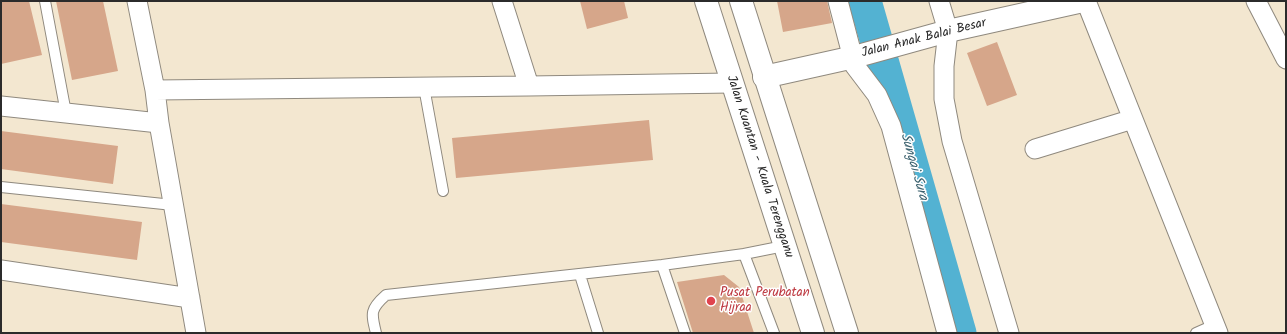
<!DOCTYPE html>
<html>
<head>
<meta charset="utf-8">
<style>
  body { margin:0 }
  #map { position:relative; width:1287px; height:334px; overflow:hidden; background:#f3e7d0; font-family:Kalam,sans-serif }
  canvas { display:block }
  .frame { position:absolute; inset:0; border:2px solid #2b2b2b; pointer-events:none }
</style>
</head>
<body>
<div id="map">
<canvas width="1287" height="334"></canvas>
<div class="frame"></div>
</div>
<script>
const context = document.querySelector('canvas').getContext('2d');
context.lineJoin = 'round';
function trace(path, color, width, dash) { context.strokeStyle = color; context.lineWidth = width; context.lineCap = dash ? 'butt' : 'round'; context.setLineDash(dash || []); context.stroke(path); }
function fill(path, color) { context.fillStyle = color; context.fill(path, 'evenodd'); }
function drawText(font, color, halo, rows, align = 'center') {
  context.font = font + ' Kalam,sans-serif'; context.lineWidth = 3; context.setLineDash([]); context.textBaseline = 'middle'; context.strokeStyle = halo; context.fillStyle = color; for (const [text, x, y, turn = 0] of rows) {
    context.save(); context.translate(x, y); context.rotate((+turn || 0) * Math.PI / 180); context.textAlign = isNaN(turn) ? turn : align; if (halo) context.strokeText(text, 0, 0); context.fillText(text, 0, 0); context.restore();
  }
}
trace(new Path2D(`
  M865,1L960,333`), '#53b2d2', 33);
fill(new Path2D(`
  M1,1H29L42,55L1,64Z
  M56,1H103L118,71L72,80Z
  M580,1H624L628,18L587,29Z
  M777,1H827L832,23L783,32Z
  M997,42L1017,95L987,106L967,53Z
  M649,120L653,160L456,178L452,138Z
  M1,131L118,146L113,184L1,169Z
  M1,204L142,222L137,260L1,242Z
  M724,275L739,287L754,333H693L677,282Z`), '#d6a68a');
const service = new Path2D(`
  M45,1L66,113
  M424,87L443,191
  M1,187L173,205
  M662,265L685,333
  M580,275L598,333
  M376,333C371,313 370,309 386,295L662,265L744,254
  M774,333L744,254L784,246
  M1196,333L1214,325`);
const minor = new Path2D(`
  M137,1L155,90L159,123L196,333
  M502,1L529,86
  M838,1L855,66L877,95L891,126L947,333
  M939,1L948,31L944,66V99L952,141L1009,333
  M1086,1L1218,333
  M1256,1L1286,59
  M155,90L529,86L731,83
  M1,106L159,123
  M1035,149L1133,119
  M1,270L190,298`);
const tertiary = new Path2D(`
  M764,77L854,57L948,31L1083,1`);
const trunk = new Path2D(`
  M706,1L813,333
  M741,1L847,333`);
trace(service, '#8f897e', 12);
trace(minor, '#8f897e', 21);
trace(tertiary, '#8f897e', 24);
trace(trunk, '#8f897e', 24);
trace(service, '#fff', 10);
trace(minor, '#fff', 19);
trace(tertiary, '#fff', 22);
trace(trunk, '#fff', 22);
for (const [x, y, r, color] of [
  [711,301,5,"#e0444e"]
]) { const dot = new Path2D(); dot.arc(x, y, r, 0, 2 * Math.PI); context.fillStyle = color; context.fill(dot); trace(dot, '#fff', 1.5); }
drawText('13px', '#2b2b2b', '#fff', [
  ["Jalan Anak Balai Besar",924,39,-14],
  ["Jalan Kuantan - Kuala Terengganu",759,167,72]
]);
drawText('13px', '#be3a42', '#fff', [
  ["Pusat Perubatan",720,294],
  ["Hijraa",720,309]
], 'left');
drawText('italic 14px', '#3b616e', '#fff', [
  ["Sungai Sura",913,167,74]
]);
</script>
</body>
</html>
